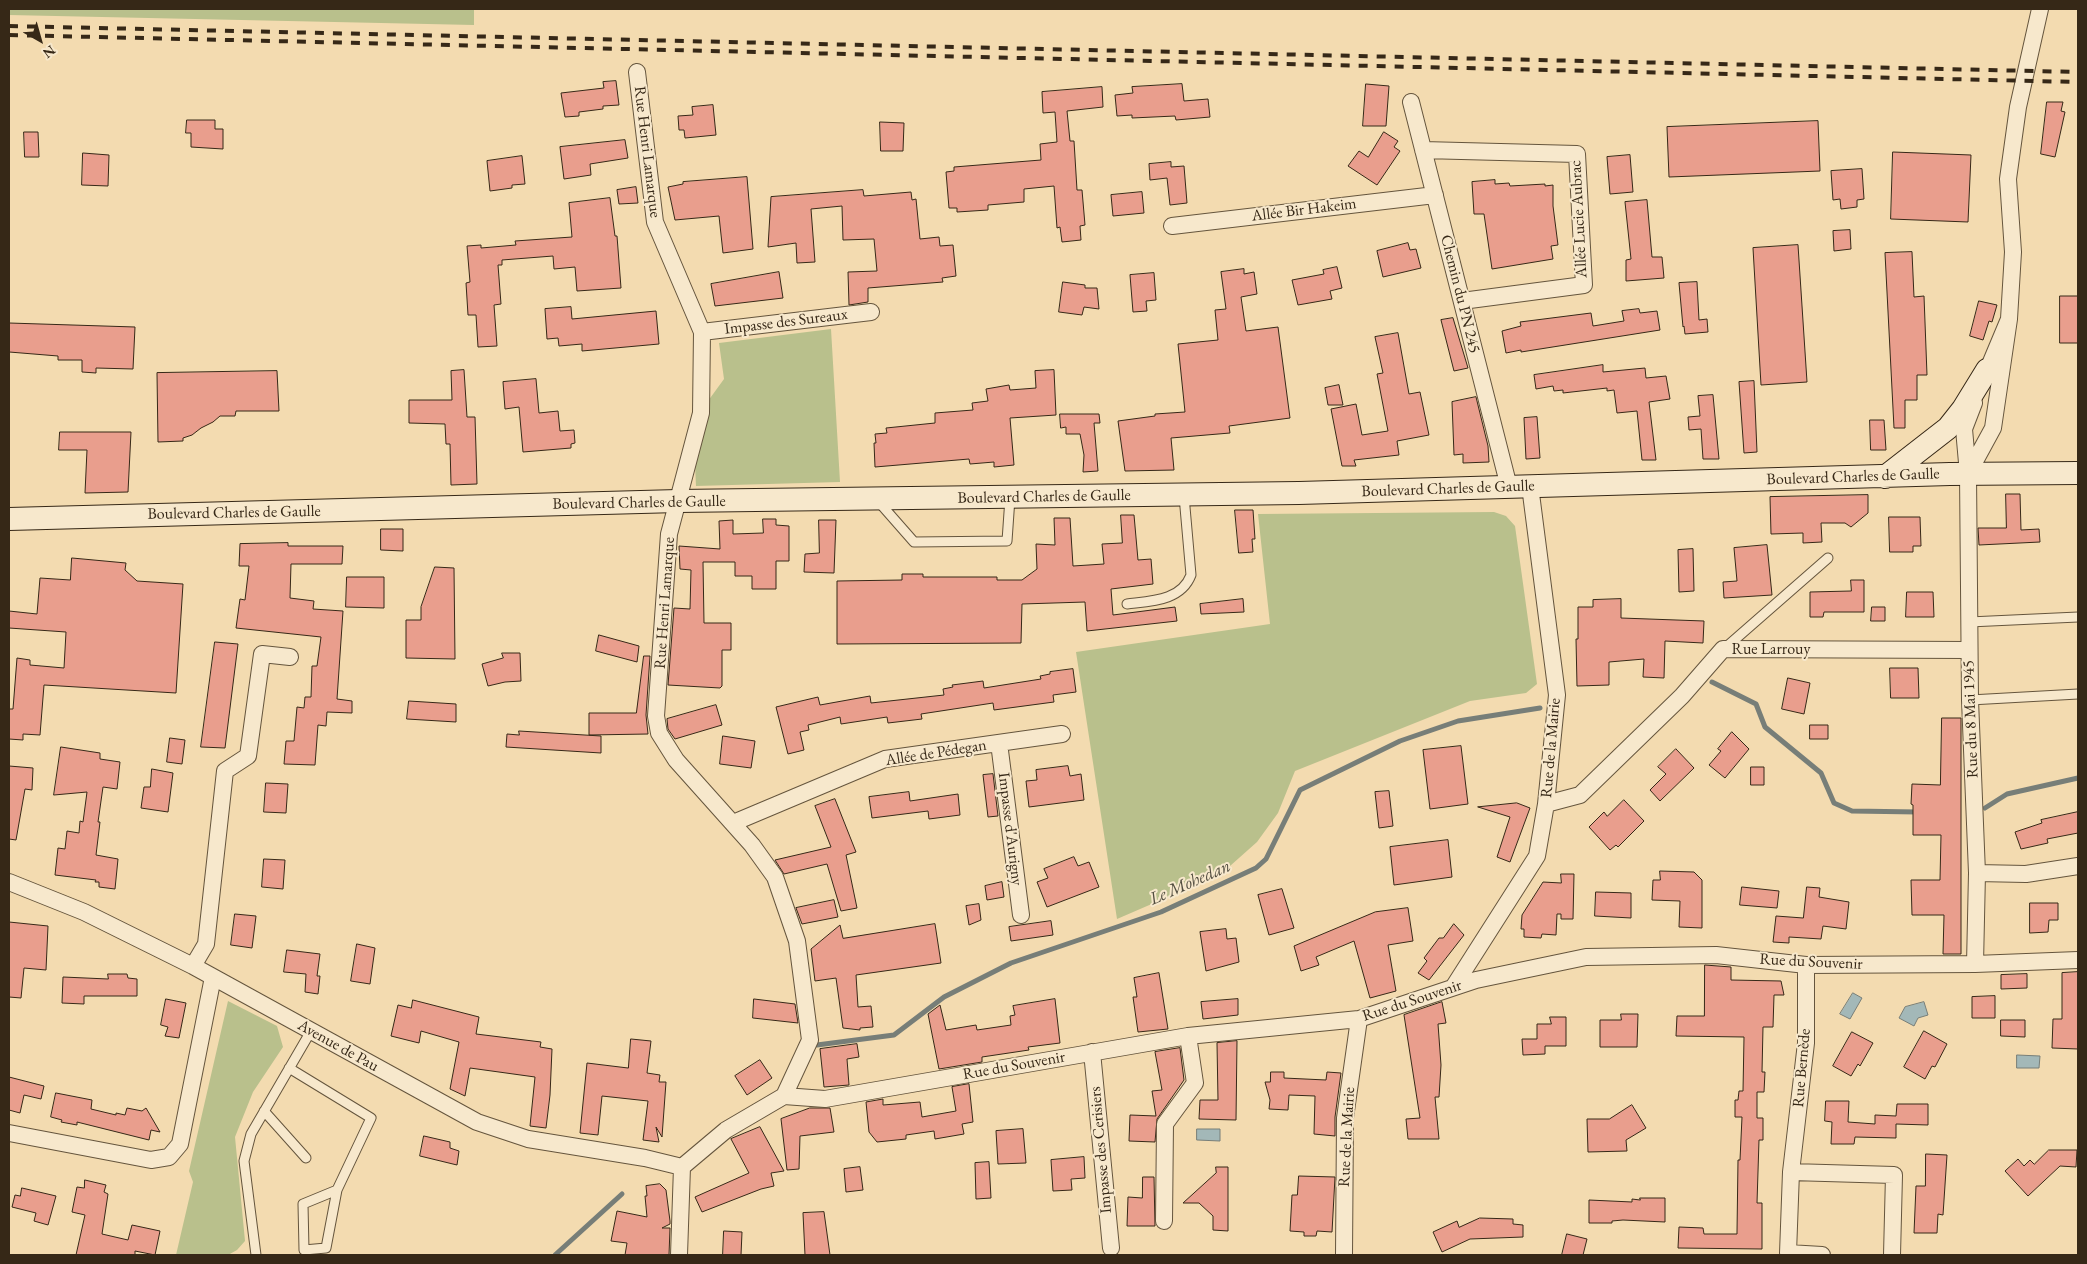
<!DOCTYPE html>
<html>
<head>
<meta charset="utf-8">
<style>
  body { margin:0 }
  #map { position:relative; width:2087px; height:1264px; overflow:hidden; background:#f3dbb0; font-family:"EB Garamond",serif }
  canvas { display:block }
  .frame { position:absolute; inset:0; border:10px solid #362817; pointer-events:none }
  .north { position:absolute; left:15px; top:15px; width:50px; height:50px; -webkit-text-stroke:4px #f7e8cc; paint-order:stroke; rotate:142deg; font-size:14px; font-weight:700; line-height:20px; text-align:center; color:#362817 }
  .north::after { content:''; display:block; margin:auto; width:18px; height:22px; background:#362817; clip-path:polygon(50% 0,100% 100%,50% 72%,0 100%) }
</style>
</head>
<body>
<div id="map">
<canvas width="2087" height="1264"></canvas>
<div class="frame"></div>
<div class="north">N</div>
</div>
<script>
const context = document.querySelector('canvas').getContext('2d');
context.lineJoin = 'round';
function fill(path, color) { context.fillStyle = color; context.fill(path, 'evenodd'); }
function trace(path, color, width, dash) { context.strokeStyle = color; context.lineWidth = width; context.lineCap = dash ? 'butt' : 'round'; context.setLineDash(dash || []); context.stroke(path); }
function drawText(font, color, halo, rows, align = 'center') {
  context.font = font + ' "EB Garamond",serif'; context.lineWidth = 4; context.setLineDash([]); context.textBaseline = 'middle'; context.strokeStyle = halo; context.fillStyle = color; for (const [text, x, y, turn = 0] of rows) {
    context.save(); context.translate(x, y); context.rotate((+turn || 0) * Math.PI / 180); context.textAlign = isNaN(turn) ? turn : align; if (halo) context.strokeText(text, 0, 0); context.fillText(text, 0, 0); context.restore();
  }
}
fill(new Path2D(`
  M9,9H474V25L9,15Z
  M831,329L840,482L696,486L695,464L708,401L724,379L719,343Z
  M1494,512L1506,516L1515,526L1537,684L1526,693L1470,701L1295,771L1278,813L1257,842L1221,874L1117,919L1076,652L1270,624L1258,514Z
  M228,1001L277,1026L283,1047L253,1092L235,1137L245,1241L237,1250L228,1255H176L193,1182L189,1171Z`), '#b9c08c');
const water = new Path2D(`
  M1853,993L1862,998L1850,1019L1840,1014Z
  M1924,1002L1928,1015L1918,1018L1914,1026L1899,1018L1905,1007Z
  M2017,1055L2040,1056L2039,1068H2017Z
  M1197,1129H1220V1141L1197,1140Z`);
fill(water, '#a3b8b8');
trace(water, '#777e78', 1);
trace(new Path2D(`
  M1712,682L1756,704L1765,727L1821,773L1834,803L1852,811L1918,812
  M1985,808L2007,794L2078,778
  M817,1045L894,1035L944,997L1011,963L1161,912L1256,868L1266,859L1300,790L1400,741L1458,721L1540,708
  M555,1255L622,1194`), '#777e78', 5);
const building = new Path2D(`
  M616,81L619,105L603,106V109L579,112V116L565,117L561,93L604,88L603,82Z
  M1182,84L1184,101L1208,99L1210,117L1176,120L1175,116L1132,118V115L1117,116L1115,95L1133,93L1132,87Z
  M1366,84L1389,86L1386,126H1363Z
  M1102,87L1103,107L1067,111L1070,141H1074L1077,190H1082L1085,225L1080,226L1081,240L1062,242L1060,227L1057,228L1054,186L1024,189V202L988,205V210L957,212V208H949L946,172L954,171V167L1041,160L1040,144L1057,142L1055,112L1043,113L1042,92Z
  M2047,102H2063L2061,111L2065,112L2055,157L2041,154Z
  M713,105L716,135L685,138L684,130H679L678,116L693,115L692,107Z
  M187,120H215V129H223V149L191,147V133H186Z
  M1818,121L1820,171L1669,177L1667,127Z
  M880,122L904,123L903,151H881Z
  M24,132H38L39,157H25Z
  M1384,132L1398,141L1394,147L1400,151L1377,185L1348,166L1359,151L1368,157Z
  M625,140L628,158L590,164L591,175L564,179L560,147Z
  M1893,152L1971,155L1968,222L1891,219Z
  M83,153L109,155L108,186L82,185Z
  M1630,155L1633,192L1610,194L1607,157Z
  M522,156L525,184L512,185V188L490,191L487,161Z
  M1171,162V167L1184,166L1187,203L1170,205L1167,178L1150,180L1149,164Z
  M1862,169L1864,199L1857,200V207L1841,209L1840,199L1833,200L1831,171Z
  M747,177L753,249L723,253L719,216L675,220L668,187L683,184V182Z
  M1495,180V184L1509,183L1510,186L1545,184V186L1553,185V206L1558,245L1551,246L1553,259L1492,269L1484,214H1474L1472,182Z
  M636,187L638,203L619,204L617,190Z
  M863,190L864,196L911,192L912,200L916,199L920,239L939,237L940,246L953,245L956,276L942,278L943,282L868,288V302L849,305L848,272L877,271L874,239L843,240L842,206L811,209L815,262L797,263L796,243L768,247L771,197Z
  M1142,192L1144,213L1113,216L1111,195Z
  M610,198L615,236H617L621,288L577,291L575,267L554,269L553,256L502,260V265H498L501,304L494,305L497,346L478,347L476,315H468L466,283L470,282L467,246L481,245V248L516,245L515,241L572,237L569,203Z
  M1647,200L1652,257H1662L1664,278L1626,281V260L1631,259L1625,202Z
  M1850,230L1851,249L1834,251L1833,231Z
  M1408,243L1410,250L1416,249L1421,268L1383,277L1377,251Z
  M1798,245L1807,382L1761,385L1753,248Z
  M1912,252L1914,297L1924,296L1927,375H1917V400H1905V428H1894L1885,253Z
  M1337,267L1342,288L1330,291L1332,299L1298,305L1292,280L1324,274L1323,270Z
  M1244,269V274L1254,272L1257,294L1241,297L1246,331L1278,327L1290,418L1229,426L1230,433L1171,438L1174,470L1125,471L1118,421L1155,416V414L1185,412L1178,344L1218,340L1215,310L1226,309L1221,272Z
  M779,272L783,298L715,306L711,284Z
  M1154,273L1156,300L1146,301L1147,311L1133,312L1130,275Z
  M1063,282L1085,285V288H1097L1099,309L1084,307L1082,315L1059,312Z
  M1697,282L1699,320L1707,319L1708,332L1685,334L1684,326L1683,327L1679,283Z
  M2060,296H2078V343H2060Z
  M1979,301L1997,305L1992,322L1989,321L1983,340L1970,336Z
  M571,307L572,319L656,311L659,344L582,351V344L559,346L558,338L547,339L545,309Z
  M1639,309L1640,313L1657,311L1660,330L1521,352V350L1506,353L1502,331L1521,326L1520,322L1591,313L1593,326L1624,321L1622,311Z
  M1453,318L1468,368L1454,371L1441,320Z
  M9,323L135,327L133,369L96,368V373L82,372V360H58V356L9,352Z
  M1398,333L1409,394L1420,392L1429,435L1397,441L1399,455L1354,460L1356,466H1342L1331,409L1356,404L1362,435L1388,431L1377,374L1383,373L1375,337Z
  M1603,365V372L1645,368L1646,378L1666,376L1670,399L1649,402L1656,460H1642L1637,411L1617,413L1614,390L1607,391V388L1563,393V390L1554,391L1553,386L1536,389L1534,375Z
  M464,370L467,417H475L477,484L451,485L450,444H446L445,424L409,423V400H452L451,371Z
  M1054,370L1056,415L1010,418L1014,465L994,467V462L970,464L969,459L875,467L874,443H876L875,434L887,433L886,428L935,423V413L973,410L972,403L988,401L986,389L1009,385L1010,390L1036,388L1035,371Z
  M277,371L279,411H236L235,416H220L213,422L201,428L192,435L183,438V441L158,442L157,373Z
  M536,379L539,413L558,411L560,431L574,430L575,443L571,444V448L523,452L519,407L505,409L503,382Z
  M1754,381L1757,452L1744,453L1739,382Z
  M1339,385L1343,405H1328L1325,388Z
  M1713,395L1719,459H1703L1701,429L1689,430L1688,417L1700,416L1698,396Z
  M1476,397L1488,446L1489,462L1463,463V454L1454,455L1452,402Z
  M1060,414H1099L1100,423H1094L1098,471L1083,472L1084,455L1080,434H1066V427L1061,428Z
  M1537,417L1540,458L1526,459L1524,418Z
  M1870,420H1884L1886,450H1871Z
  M60,432H131L128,492L85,493L87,450H59Z
  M2006,494H2020L2021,530L2039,529L2040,542L1979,545L1978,528H2006Z
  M1868,495V513L1851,527L1845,523H1821L1822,542L1803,543V533L1771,534L1770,497Z
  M1235,510H1253L1255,539H1252L1253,552L1239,553Z
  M1121,515H1134L1138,560L1151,559L1153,584L1111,589L1113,615L1175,607L1177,621L1087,631L1085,602L1022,604L1021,643L837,644V581L902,580V574H923V577H997V580H1022L1037,569L1036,544L1055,545L1054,518H1070L1073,566L1104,564L1102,544L1122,543Z
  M1889,517H1920L1921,546H1913V552H1890Z
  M763,519H776V525L789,526V561H776V589H752V576H735V562H703L704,623H731V650H722V686L720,688L668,685L674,608L690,609L691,570L680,569L679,546L720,549L719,521L733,520V534L763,533Z
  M819,520H836L834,573L804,572L805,554L819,553Z
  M381,529H403V551L381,550Z
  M288,543V546H343L342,564H291L290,598L314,601L313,609L343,611L337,699L352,701V713L327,712L326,726L318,725L315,765L284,764L286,741H294L297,707L304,708L305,697H311L312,666H317L321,637L236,628L240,599L245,600L249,566H239L240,544Z
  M1767,545L1772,595L1724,598L1723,582L1737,581L1734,548Z
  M1693,549L1694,591L1679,592L1678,550Z
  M72,558L126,563L125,570L137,581L183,584L176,693L44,685L40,735L23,734V740L9,739V709H13L17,658L30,660V665L64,668L66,632L9,628V611L37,614L40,578L70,580Z
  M435,567L454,568L455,659L406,658V620H421V607Z
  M347,577H384V608L346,607Z
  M1851,580H1864V612H1824L1823,617H1810V592L1851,591Z
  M1907,592H1933L1934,617H1906Z
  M1243,599L1244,612L1201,614L1200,604Z
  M1621,599V618L1704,621L1703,643L1665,641L1664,678L1643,677L1644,659L1609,662V685L1577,686L1576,639H1578V607H1593V600Z
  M1872,607H1885V621H1871Z
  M599,635L639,646L637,662L596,651Z
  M215,642L238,644L225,748L201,747Z
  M502,653H520L521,681L505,682L488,686L482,664L503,658Z
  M644,656H650L646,715L648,734L589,735V713H636Z
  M1890,668H1918L1919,698H1891Z
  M1073,669L1076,692L1053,695L1054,702L994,710L993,703L921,714L922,719L888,723L887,717L841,724L840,717L808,725L809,730L800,732L804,750L788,754L776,707L818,697L820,705L870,696L871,703L944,695L943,689L953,687L952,685L983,681L984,688L1041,679L1040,676L1050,674V672Z
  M1788,678L1810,683L1804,714L1782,709Z
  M409,701L456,704V722L407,719Z
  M716,705L722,725L675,739L668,729L667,719Z
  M1942,718H1961V954H1943L1944,915H1912L1911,880H1940L1941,835H1913V805L1911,804L1912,784L1940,785Z
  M1810,725H1828V739H1810Z
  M519,731L601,736V753L506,747L507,734L519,735Z
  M1732,732L1749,749L1725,778L1709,765L1721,751L1718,749Z
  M723,736L755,741L751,768L720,764Z
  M170,738L185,740L182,764L167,762Z
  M1461,746L1468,804L1430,809L1423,750Z
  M61,747L100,753V759L120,762L117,789L103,787L98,822H100L96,855L118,859L115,889L99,887V882H95L96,880L55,875L58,848L65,849L67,831L79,833L80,821L83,822L87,792L54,795Z
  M1676,749L1694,768L1660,801L1650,790L1666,774L1658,767Z
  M9,766L33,768L32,790L25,789L16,840L9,839Z
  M1068,766L1070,776L1081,774L1084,800L1029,807L1026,781L1037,780L1036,770Z
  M1751,767H1764V785H1751Z
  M152,769L173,773L168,812L141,808L144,787H150Z
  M993,774L998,816L988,817L983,775Z
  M266,783L288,784L286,813L264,812Z
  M1389,791L1393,826L1379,828L1375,792Z
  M909,792L910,801L958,794L960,815L929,819L928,811L872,818L869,797Z
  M835,799L856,852L846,855L857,908L841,911L827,864L784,874L775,860L831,847L815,806Z
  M1624,800L1644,821L1618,847L1616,845L1610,850L1589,827L1604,812L1607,816Z
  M1517,803L1530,808L1510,862L1497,857L1510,817L1478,807Z
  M2078,812V833L2047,839L2048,843L2021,849L2015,832L2042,823L2041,820Z
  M1448,840L1452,877L1394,885L1390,847Z
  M1074,857L1078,866L1089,862L1099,887L1047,907L1037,882L1048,878L1044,869Z
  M264,859L285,860L283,889L262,887Z
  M1660,871L1694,872L1702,880V928L1679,927L1680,901L1652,900L1653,880H1660Z
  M1561,874H1574L1573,919H1561V914H1557L1556,935L1542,934L1541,938L1524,937V929H1521L1522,915L1543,882L1561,883Z
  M1002,882L1004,897L987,900L985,886Z
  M1742,887L1779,891L1777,908L1740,905Z
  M1807,887L1820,888L1819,897L1849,902L1846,929L1823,926L1821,939L1789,937V943L1773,942L1776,916L1803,918Z
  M1282,889L1294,928L1269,935L1258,895Z
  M1596,892L1631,893V918L1595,916Z
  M834,900L838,917L802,924L796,908Z
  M2030,903H2058V920H2049L2048,932L2030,933Z
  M979,904L981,920L969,925L966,906Z
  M1408,908L1413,941L1388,945L1396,991L1370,998L1354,941L1316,957L1319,965L1301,971L1294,946L1375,912Z
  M235,914L256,916L252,948L231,945Z
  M1051,921L1053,935L1011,941L1009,927Z
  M9,922L48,926L46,970L24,968L21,998L9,997Z
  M935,924L941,963L856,975L858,1007L871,1006L873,1027L860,1028V1030L843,1028L836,978L815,981L811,949L840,925L843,938Z
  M1454,924L1464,935L1429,980L1418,973L1427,961L1424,958L1439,938H1443Z
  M1226,929L1227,939L1236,938L1239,962L1206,971L1200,932Z
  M357,944L375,948L370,984L351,981Z
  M287,950L320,954L317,976H320L318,994L305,992L306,974L284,972Z
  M1705,965L1731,967V980L1781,981L1784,995H1774L1773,1027H1763L1762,1072H1765L1764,1092H1757V1118H1763V1140H1759L1757,1203H1762V1249L1678,1248L1679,1227L1703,1228L1704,1234H1737V1232L1738,1160H1740L1742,1117H1735V1100H1738L1739,1091H1743L1744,1037L1676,1036L1677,1016H1704Z
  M2078,972V1049L2052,1048L2053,1019H2062V973Z
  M1159,973L1168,1029L1138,1032L1133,997H1137L1134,978Z
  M108,974H127L128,978L137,979V996H84V1004L62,1003L63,977L108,979Z
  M2027,974V988L2001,989V975Z
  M1995,996V1018H1972V997Z
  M166,999L186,1003L179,1038L165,1036L168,1027L161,1025Z
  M754,999L795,1004L798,1023L753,1018Z
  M1055,999L1060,1043L1028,1047L1029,1050L982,1057V1062L939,1069L928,1014L940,1005L946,1030L976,1025L977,1030L1011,1025L1010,1016L1015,1015L1013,1006Z
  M1238,999V1015L1203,1019L1201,1002Z
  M413,1000L479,1017L476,1034L541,1042L540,1047L552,1049L550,1095L546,1128L530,1126L535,1077L470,1068L465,1096L450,1089L459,1042L421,1031L419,1043L391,1036L398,1005L411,1008Z
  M1442,1002L1446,1023L1438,1024L1441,1065L1439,1097H1435L1439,1139H1408L1406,1119L1420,1118L1404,1015Z
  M1621,1014H1638L1637,1047H1600V1020H1621Z
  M1550,1017H1566V1046H1545V1054L1523,1055L1522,1039H1537V1024H1551Z
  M2001,1020H2025V1037L2001,1036Z
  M1924,1031L1947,1044L1935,1067L1932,1066L1925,1079L1904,1067Z
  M1852,1032L1873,1043L1860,1066L1858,1064L1851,1076L1833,1066Z
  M631,1039L651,1041L647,1073L660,1075L659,1082H666L662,1137L656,1127L659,1142L643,1140L648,1101L602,1096L598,1135L580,1133L587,1063L628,1068Z
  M1237,1041L1236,1120L1199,1119L1200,1100H1218L1217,1043Z
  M857,1044L859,1057L847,1059L849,1085L824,1087L820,1049Z
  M1180,1048L1184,1080L1157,1119L1155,1142L1129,1141L1130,1115L1156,1116L1152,1091L1162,1090L1155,1052Z
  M760,1060L772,1078L747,1095L735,1076Z
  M1271,1072H1284V1078L1326,1080L1327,1072L1341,1073L1335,1117V1136L1314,1134L1315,1096L1289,1095L1288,1110L1269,1109L1270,1100L1265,1082H1270Z
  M9,1077L44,1086L41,1099L24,1095L20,1113L9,1110Z
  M969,1084L973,1122L962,1124L964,1134L935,1139L934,1131L906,1135V1139L877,1142L869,1132L866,1102L883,1099V1105L920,1102L922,1117L956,1111L952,1087Z
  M56,1093L92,1100L91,1109L116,1115V1113L125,1115L127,1108L142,1111L146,1108L160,1132L151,1130L149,1140L77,1122V1125L61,1122L62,1120L51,1117Z
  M1826,1101H1849L1848,1122L1875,1124V1115L1896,1116L1897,1104H1928V1125L1896,1124V1138L1855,1137L1854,1144H1831L1832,1122L1825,1121Z
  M1632,1105L1646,1128L1626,1140L1627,1151L1588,1152L1587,1119H1609Z
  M810,1108H830L834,1132L800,1136L799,1169L787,1170L781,1119Z
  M760,1127L784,1171L771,1173L774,1186L761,1189L702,1212L695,1197L749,1173L731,1139Z
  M1023,1129L1026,1163L998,1164L996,1131Z
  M424,1136L450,1142V1148L459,1151L457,1165L420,1156Z
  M2049,1150H2077L2076,1167L2060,1166L2028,1196L2005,1171L2018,1159L2024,1166L2030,1160L2034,1164Z
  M1926,1154L1947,1155L1943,1215L1938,1214L1937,1233H1914L1916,1186H1925Z
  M1084,1157L1085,1178L1071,1179L1072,1190L1053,1191L1051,1160Z
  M989,1162L991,1198L976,1199L975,1163Z
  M860,1167L863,1190L846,1192L844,1169Z
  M1216,1167H1228V1231L1213,1230V1216L1199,1203H1183L1216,1173Z
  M1299,1176L1335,1177L1332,1232L1317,1231L1316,1236H1304V1232L1290,1231L1292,1195H1297Z
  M1143,1177H1154L1155,1226H1127L1128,1197L1142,1198Z
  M85,1180L106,1185L104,1192L108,1194L102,1234L128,1240L132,1225L160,1231L155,1255L135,1251V1255H76L85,1215L72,1212L77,1187L84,1188Z
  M660,1184L666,1190L670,1221V1224L662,1228H670L669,1255H625L627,1243L611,1241L617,1211L647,1217L645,1196H647L646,1186Z
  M22,1188L56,1196L48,1225L34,1221L36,1213L12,1207L15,1195L20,1196Z
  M1640,1198H1665V1222L1623,1220L1612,1221V1223H1589V1200L1632,1202V1199L1640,1200Z
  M824,1212L830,1255H805L803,1213Z
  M1480,1218L1513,1219V1224L1523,1225V1237L1470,1239L1442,1252L1433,1232L1457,1221L1459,1227Z
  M724,1231L742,1232L741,1255H723Z
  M1567,1234L1587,1239L1583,1255H1562Z`);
fill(building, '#e99e8d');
trace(building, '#362817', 1);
const lane = new Path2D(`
  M878,501L914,542L1007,541L1010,498
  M1127,604C1151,601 1181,601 1191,575L1184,496
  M1969,622L2078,617
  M1724,649L1828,558
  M1970,700L2078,694
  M289,1068L371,1118L337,1190L326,1248L304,1250L303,1204L337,1190
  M264,1111L306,1158
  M256,1255L244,1161L251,1134L311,1031`);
const street = new Path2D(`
  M637,72L655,222L702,332L701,413L669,534L656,716L659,733L676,760L752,845L775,877L797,941L810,1040L784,1096
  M1411,102L1509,487
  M1423,150L1577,154L1584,285L1462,301
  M1172,226L1435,195
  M702,332L871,312
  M1983,381L2009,319
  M1974,403L1964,429L1968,474L1970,700L1977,873L1975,964
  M1968,474L1993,428L2009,319L2013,252L2008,179L2018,107L2040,9
  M999,743L1021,915
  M1546,804L1580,795L1682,696L1723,649L1969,650
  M733,823L885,759L1062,734
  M1977,873L2026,874L2078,866
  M9,882L84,912L193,966L477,1122L528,1139L645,1158L682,1167
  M1806,965V1043L1791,1172L1788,1253L1822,1255
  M193,966L206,944L225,771L248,756L262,654L290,657
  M1454,986L1537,856L1546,804L1557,695L1530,486
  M1092,1052L1111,1248
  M9,1133L151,1160L169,1157L180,1144L213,977
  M682,1167L726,1130L784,1096L825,1099L1188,1036L1359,1019L1476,980L1586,957L1716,955L1806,965L1975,964L2078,960
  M1791,1172L1894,1175L1892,1255
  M1164,1221L1165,1124L1195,1083L1188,1036
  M679,1255L682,1167
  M1344,1255L1345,1118L1359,1019`);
const secondary = new Path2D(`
  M1885,477L1948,428L1963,409L1987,370
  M9,519L678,501L1299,493L1950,474L2078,473`);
trace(lane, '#65553d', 11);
trace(street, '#65553d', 18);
trace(secondary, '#362817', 24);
trace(lane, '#f7e8cc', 9);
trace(street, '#f7e8cc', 16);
trace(secondary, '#f7e8cc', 22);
trace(new Path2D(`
  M9,26L2078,72
  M9,35L2078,82`), '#362817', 4, [9, 9]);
drawText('16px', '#362817', '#f7e8cc', [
  ["Rue Henri Lamarque",647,152,83],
  ["Allée Bir Hakeim",1304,210,-7],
  ["Allée Lucie Aubrac",1579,219,-93],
  ["Chemin du PN 245",1460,294,76],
  ["Impasse des Sureaux",786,322,-7],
  ["Boulevard Charles de Gaulle",1853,477,-2],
  ["Boulevard Charles de Gaulle",1448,489,-2],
  ["Boulevard Charles de Gaulle",1044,497,-1],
  ["Boulevard Charles de Gaulle",639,503,-1],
  ["Boulevard Charles de Gaulle",234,513,-1],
  ["Rue Henri Lamarque",665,603,-86],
  ["Rue Larrouy",1771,650],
  ["Rue du 8 Mai 1945",1971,719,-92],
  ["Rue de la Mairie",1551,748,-85],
  ["Allée de Pédegan",936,753,-9],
  ["Impasse d'Aurigny",1010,829,83],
  ["Rue du Souvenir",1811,962,3],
  ["Rue du Souvenir",1412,1001,-18],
  ["Avenue de Pau",338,1046,29],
  ["Rue du Souvenir",1014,1066,-10],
  ["Rue Bernède",1802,1068,-85],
  ["Rue de la Mairie",1347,1137,-87],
  ["Impasse des Cerisiers",1101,1150,-95]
]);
drawText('italic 18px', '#514c3f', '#f7e8cc', [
  ["Le Mohedan",1190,883,-24]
]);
</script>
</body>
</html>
